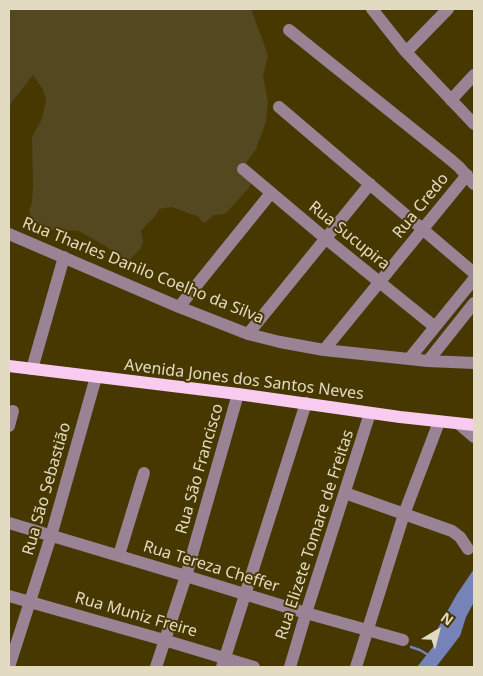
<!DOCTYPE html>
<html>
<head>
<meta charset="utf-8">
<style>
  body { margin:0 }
  #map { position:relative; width:483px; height:676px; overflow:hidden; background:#463800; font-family:"Noto Sans",sans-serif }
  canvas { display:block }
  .frame { position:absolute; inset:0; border:10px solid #e3dbc1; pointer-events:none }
  .north { position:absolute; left:413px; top:606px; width:50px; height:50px; -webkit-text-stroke:4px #463800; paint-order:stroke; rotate:37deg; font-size:14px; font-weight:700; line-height:20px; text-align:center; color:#e3dbc1 }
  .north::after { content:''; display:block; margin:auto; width:18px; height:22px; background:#e3dbc1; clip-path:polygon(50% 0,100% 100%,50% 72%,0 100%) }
</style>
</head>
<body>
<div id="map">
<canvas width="483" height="676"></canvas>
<div class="frame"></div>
<div class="north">N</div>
</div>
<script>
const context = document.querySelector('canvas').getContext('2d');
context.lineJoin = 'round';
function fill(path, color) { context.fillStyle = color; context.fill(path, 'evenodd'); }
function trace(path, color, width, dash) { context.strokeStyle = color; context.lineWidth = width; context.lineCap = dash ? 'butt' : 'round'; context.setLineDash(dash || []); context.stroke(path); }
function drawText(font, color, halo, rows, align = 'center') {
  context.font = font + ' "Noto Sans",sans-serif'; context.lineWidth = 4; context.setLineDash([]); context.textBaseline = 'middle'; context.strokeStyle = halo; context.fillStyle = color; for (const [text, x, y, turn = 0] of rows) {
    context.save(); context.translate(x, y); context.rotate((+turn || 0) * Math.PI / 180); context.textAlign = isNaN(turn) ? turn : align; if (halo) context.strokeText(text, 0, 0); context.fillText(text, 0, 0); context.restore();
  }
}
fill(new Path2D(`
  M9,9H251L268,55L263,76L268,102L266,122L256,149L246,163C249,171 253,180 249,188L225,214L214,215L206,222H202L199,217L172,207L159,209L155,216L141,231L143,242L140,249L130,260L121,259L107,247L79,231L44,229L37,234L29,210L32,203L33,186L32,137L42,119L46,100L43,90L33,75L9,106Z`), '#544821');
fill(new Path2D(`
  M474,569V602L466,617L460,636L436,667H417L436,643L437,630L444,617L457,594Z`), '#7583b8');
trace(new Path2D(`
  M411,647L420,650L430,656`), '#7583b8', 2.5);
trace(new Path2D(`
  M372,9L406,52L474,124
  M289,30L451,160L459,167L474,184
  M406,52L448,9
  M451,100L474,75
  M279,107L474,273
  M243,169L325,238L435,327
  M9,234L179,307L248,334L280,342L324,350L428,361L474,363
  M179,307L271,193
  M248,334L370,184
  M324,350L467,175
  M409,359L474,279
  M428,361L474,303
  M32,369L64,257
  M459,424L474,437
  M9,426L13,411
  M345,493L452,531L460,537L468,549
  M9,523L186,576L306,613L403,640
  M119,555L144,473
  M9,596L164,640L254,667
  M9,667L51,536L96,377
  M156,667L186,576L238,394
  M222,667L306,403
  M290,667L306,613L370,413
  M356,667L404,514L439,422`), '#998395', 12);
trace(new Path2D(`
  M9,366L238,394L400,417L474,425`), '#f9cbf0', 12);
drawText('16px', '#e3dbc1', '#463800', [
  ["Rua Credo",421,206,-51],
  ["Rua Sucupira",349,236,39],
  ["Rua Tharles Danilo Coelho da Silva",143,271,22],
  ["Avenida Jones dos Santos Neves",244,380,7],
  ["Rua São Francisco",200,469,-74],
  ["Rua São Sebastião",47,489,-74],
  ["Rua Elizete Tomare de Freitas",315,535,-72],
  ["Rua Tereza Cheffer",211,567,17],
  ["Rua Muniz Freire",136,615,16]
]);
</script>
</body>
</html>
